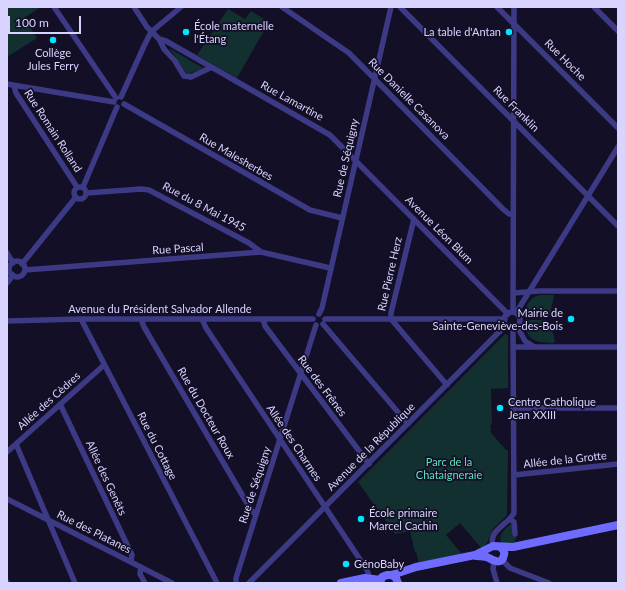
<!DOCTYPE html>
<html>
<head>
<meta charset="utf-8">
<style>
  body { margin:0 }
  #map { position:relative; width:625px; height:590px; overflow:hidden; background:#130f26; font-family:Lato,sans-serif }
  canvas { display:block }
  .frame { position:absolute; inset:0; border:8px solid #d9d4ff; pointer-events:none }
  .scale { position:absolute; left:8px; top:16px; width:73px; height:18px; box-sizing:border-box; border:2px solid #d9d4ff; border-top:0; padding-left:5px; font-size:12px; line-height:14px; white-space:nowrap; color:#d9d4ff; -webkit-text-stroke:3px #130f26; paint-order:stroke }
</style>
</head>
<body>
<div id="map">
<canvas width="625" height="590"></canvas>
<div class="frame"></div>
<div class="scale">100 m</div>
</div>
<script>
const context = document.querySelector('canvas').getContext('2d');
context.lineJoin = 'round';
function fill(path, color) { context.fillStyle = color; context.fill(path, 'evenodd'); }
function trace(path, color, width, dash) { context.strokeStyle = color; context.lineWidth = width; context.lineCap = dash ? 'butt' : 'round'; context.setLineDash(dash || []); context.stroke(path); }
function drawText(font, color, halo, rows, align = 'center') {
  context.font = font + ' Lato,sans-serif'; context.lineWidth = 3.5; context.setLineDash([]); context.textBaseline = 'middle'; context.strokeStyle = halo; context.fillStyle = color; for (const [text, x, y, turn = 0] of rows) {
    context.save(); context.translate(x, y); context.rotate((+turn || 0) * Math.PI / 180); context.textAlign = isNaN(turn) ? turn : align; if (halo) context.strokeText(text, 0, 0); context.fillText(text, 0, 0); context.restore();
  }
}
fill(new Path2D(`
  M7,7H41L24,18L37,38L7,57Z
  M228,9L245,19L251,11L269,22L237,78L197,55Z
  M169,48L203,68L189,74L186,73L177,59Z
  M540,295H554L550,315L547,317H524C525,307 529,297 540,295Z
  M524,320H547L550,322L555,341L554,343C536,343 526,341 524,320Z
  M505,334L508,335V388L491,389L492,424L490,426L491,428V433L506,450H508L507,515L493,529L487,543L482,549L460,523L446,535L462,554L419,563L416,552H415L410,531L395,534L358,482Z
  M513,523L512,535L516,536L515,542L510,545L501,543C498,534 506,527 513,523Z`), '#12302f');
trace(new Path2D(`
  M54,7L116,98
  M134,7L147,27L159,39L164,49L175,61L184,76L191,77L212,67
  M282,7L349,53L503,209L509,214H513
  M400,7L618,226
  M497,7L618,128
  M594,7L618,31
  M159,39L166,41L330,135L508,314
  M7,84L114,102
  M14,86L16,93L77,187
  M121,97L144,46L151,32L181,7
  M124,104L310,210L342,218
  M74 193a6 6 0 1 1 12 0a6 6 0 1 1-12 0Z
  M83,187L117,107
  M87,193L141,189L149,190L249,243L261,252
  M414,219L391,313V319L447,385
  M7,253L13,263
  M9 269a8 8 0 1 1 16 0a8 8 0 1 1-16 0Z
  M22,264L76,197
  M25,270L261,252L330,268
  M7,283L13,275
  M514,293L539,291H618
  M513,312L514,7
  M504 320a8 8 0 1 1 16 0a8 8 0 1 1-16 0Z
  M516,313L618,147
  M319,314L322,308L391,7
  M81,319L217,583
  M141,319L144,327L251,510L256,515
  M202,319L206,328L367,570L370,579
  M263,319L265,326L369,464
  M325,319H505
  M7,321L81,319H313
  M323,324L408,424
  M517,326L525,341L533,346
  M513,347H618
  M60,404L132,555L131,561
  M513,408H618
  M16,444L75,583
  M7,452L104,365
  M514,475L618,464
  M7,499L172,583
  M510,519L514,522L515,534
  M493,546C488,530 508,525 514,513L513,328
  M502,560L510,568L549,583
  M494,562L493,569L497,583
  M141,567L140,574L145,583
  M7,582V583
  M236,583V578L316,325
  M249,583L506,325`), '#3d3a85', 5.5);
trace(new Path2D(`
  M476,556C480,556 485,556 489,558C494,561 502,565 504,555C505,552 503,549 500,547
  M392,575L396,578L398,583
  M341,583L365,578L381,580
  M380,583L382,577L387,575H392L416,567L475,555L493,546L513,547L618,525`), '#6f6bff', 8);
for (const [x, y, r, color] of [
  [186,32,4,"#00e5ff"],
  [509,32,4,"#00e5ff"],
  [53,40,4,"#00e5ff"],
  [571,319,4,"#00e5ff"],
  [500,408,4,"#00e5ff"],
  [361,519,4,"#00e5ff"],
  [346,564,4,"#00e5ff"]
]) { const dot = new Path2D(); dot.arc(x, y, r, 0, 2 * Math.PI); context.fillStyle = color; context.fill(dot); trace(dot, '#130f26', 1.5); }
drawText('11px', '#d9d4ff', '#130f26', [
  ["École maternelle",194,26],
  ["l'Étang",194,39],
  ["La table d'Antan",501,32,"right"],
  ["Collège",53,53,"center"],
  ["Jules Ferry",53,66,"center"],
  ["Mairie de",563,313,"right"],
  ["Sainte-Geneviève-des-Bois",563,326,"right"],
  ["Centre Catholique",508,402],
  ["Jean XXIII",508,415],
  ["École primaire",369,513],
  ["Marcel Cachin",369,526],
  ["GénoBaby",354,564]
], 'left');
drawText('11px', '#d9d4ff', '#130f26', [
  ["Rue Hoche",565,60,45],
  ["Rue Danielle Casanova",409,99,45],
  ["Rue Lamartine",292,101,29],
  ["Rue Franklin",516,109,45],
  ["Rue Romain Rolland",53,131,57],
  ["Rue Malesherbes",236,157,30],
  ["Rue de Séquigny",346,158,-77],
  ["Rue du 8 Mai 1945",204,207,28],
  ["Avenue Léon Blum",439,230,45],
  ["Rue Pascal",178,249,-4],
  ["Rue Pierre Herz",390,274,-77],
  ["Avenue du Président Salvador Allende",160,309],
  ["Rue des Frênes",322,386,53],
  ["Allée des Cèdres",49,401,-42],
  ["Rue du Docteur Roux",206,413,60],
  ["Allée des Charmes",294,443,56],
  ["Rue du Cottage",157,446,63],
  ["Avenue de la République",371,447,-45],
  ["Allée de la Grotte",565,460,-6],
  ["Allée des Genêts",106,478,65],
  ["Rue de Séquigny",255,485,-72],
  ["Rue des Platanes",94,532,27]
]);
drawText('11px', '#5fe0c0', '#130f26', [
  ["Parc de la",449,462],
  ["Chataigneraie",449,475]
]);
</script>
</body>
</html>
